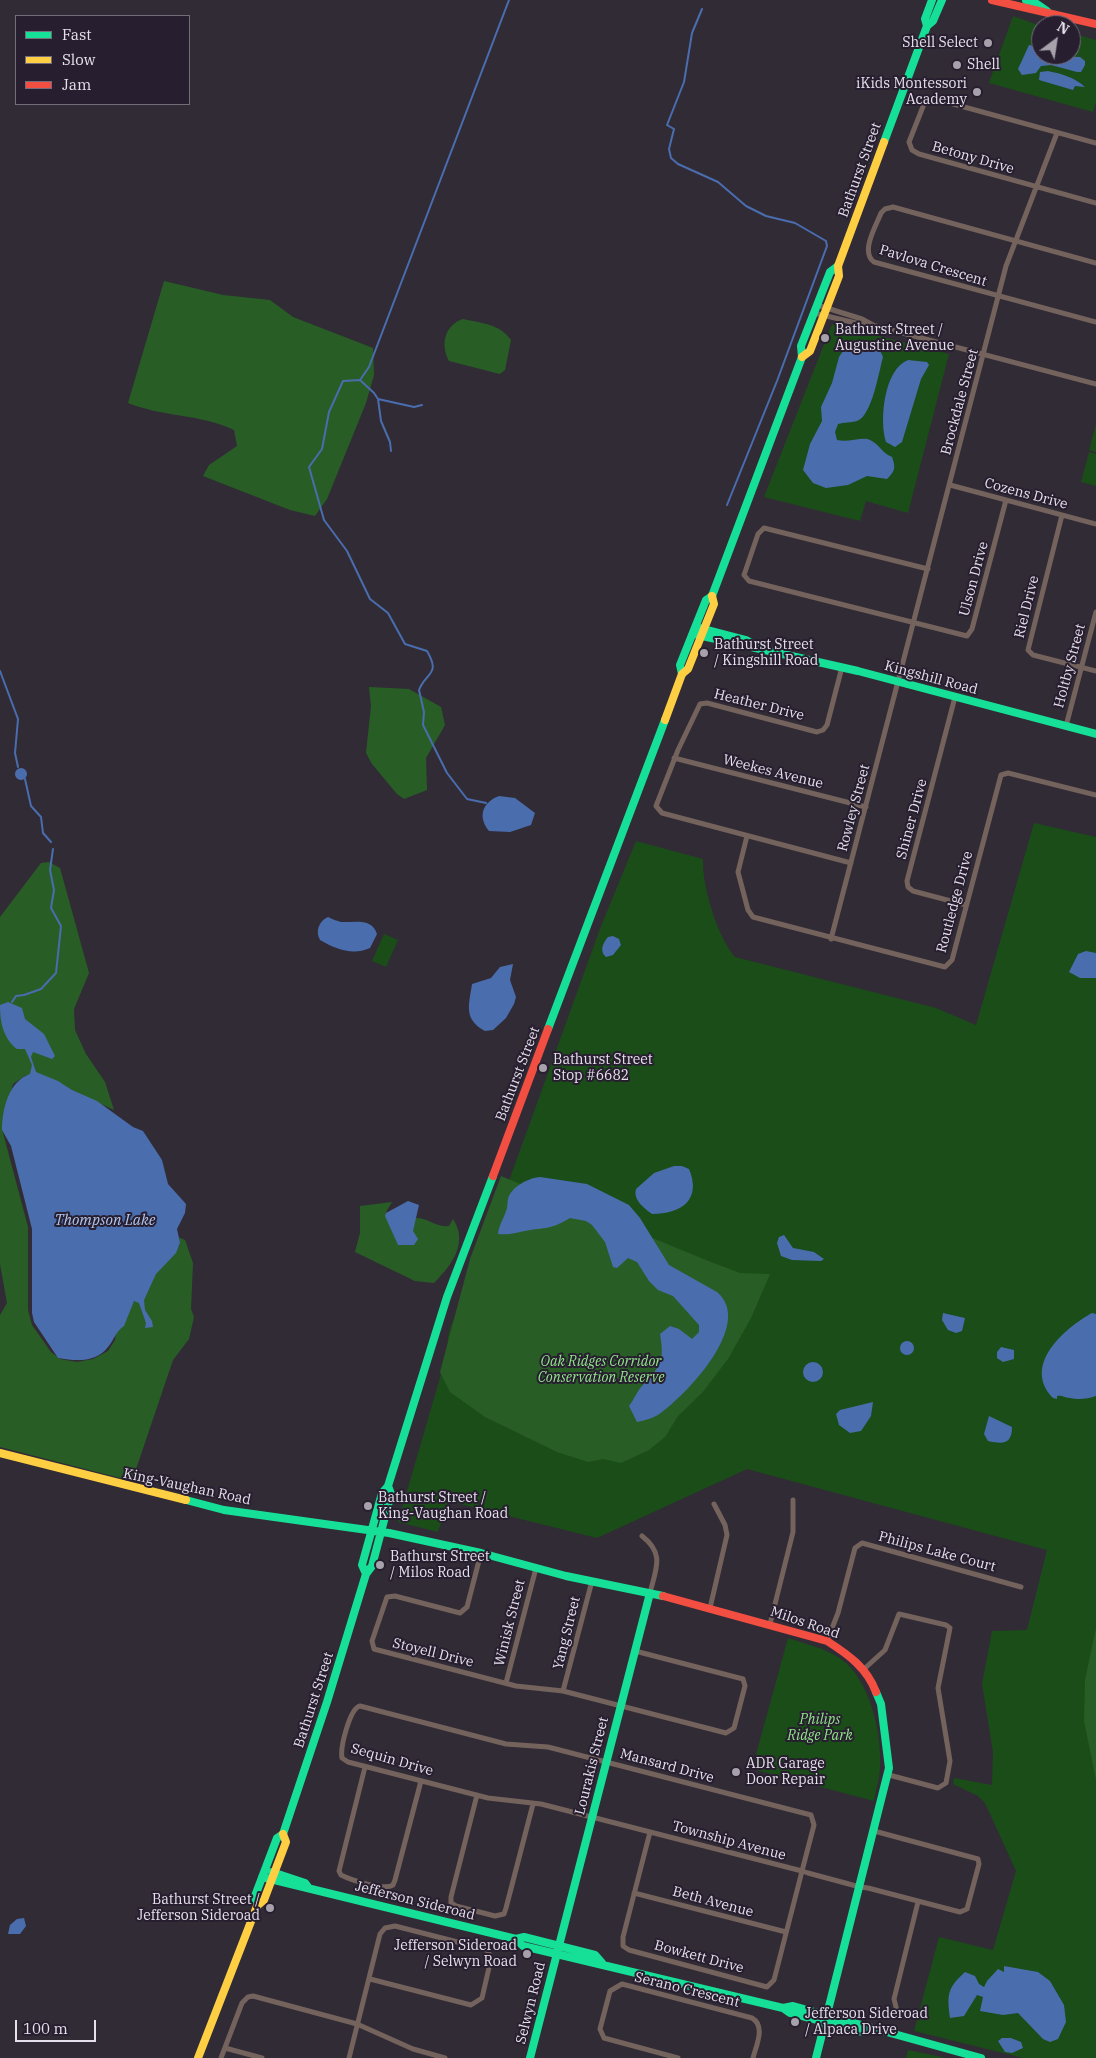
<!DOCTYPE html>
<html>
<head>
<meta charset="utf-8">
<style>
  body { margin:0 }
  #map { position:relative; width:1096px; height:2058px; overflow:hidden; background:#312b36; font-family:"IBM Plex Serif",serif }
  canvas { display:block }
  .legend { position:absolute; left:15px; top:15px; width:175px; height:90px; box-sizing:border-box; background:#271e2f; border:1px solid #736c7b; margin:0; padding:6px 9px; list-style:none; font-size:15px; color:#e6e0ec }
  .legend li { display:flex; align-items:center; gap:10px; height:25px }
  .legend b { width:25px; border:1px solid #736c7b }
  .north { position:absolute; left:1031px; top:15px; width:50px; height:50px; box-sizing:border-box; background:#271e2f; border:1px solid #736c7b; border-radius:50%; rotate:31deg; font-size:14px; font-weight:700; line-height:20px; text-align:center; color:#e6e0ec }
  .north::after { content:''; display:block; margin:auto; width:18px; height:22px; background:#a7a1ac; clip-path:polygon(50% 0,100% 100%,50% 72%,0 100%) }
  .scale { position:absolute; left:15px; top:2020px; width:81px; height:22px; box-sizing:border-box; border:2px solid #e6e0ec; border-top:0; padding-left:6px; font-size:15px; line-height:18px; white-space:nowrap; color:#e6e0ec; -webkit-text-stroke:4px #271e2f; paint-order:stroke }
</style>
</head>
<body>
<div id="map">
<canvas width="1096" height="2058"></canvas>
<ul class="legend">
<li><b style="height:6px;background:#16e098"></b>Fast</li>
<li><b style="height:6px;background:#ffcf43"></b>Slow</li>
<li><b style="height:6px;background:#f24e42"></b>Jam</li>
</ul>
<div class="north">N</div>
<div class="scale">100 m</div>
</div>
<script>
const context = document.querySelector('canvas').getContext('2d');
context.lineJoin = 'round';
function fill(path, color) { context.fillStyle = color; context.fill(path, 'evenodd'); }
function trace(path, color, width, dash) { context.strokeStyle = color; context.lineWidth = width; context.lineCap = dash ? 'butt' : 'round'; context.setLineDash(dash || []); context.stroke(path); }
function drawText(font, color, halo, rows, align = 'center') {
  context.font = font + ' "IBM Plex Serif",serif'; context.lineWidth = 4; context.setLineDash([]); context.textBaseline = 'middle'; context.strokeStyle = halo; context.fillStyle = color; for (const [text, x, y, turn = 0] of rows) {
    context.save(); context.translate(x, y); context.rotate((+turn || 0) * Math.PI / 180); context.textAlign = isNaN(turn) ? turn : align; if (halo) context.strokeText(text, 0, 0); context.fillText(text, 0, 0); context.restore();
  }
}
fill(new Path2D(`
  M1013,16L1041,26V55H1071V33L1096,40V102L1093,112L989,83Z
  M832,324L949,354L908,513L866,501L860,521L764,497Z
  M1096,424V452L1089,450Z
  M1089,452L1096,454V486L1081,482Z
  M1034,823L1096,837V2058H1023L914,2031L939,1937L993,1950L1016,1871L985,1803L978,1796L953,1784L954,1778L992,1785L993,1752L982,1684L992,1631L1027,1630L1047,1550L747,1469L597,1538L448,1501L438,1532L398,1522L448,1350C445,1327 461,1306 471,1286L601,926L636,841L703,859C702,886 717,936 735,957L936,1008L976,1025Z
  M384,934L398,940L386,967L372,961Z
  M788,1638C806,1644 825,1648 841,1659C870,1680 882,1733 880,1767C880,1778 876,1789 874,1801L752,1769Z
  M908,2050L947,2058H906Z`), '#1a4d18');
fill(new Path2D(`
  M164,281L223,295L270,300L293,317L373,348L374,375L366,403L327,499L315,516L290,510L203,476L209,465L237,446L234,430C201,414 163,417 128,403Z
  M463,319C481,323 500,324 511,340L505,370L500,374L449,361C440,344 445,325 463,319Z
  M369,687L409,689L441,707L445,725L426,758L427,790L404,799L397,794L372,764L366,753L371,706Z
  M49,862L60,868L89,973L74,1009L75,1030L86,1054L105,1082L114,1110L44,1078L26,1075L13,1084L2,1129L28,1227V1310L32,1325L51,1352L60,1359L77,1362L93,1359L108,1351L115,1340L117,1326L130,1304L145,1294L153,1274L175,1254L180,1244L178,1237L185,1240L193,1263L191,1309L194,1317L189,1339L173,1360L132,1481L0,1447V1315L7,1303L0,1264V917L41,863Z
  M501,1176L711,1262L740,1273L770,1274L751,1318L728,1359L702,1393L678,1416L665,1437L649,1450L621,1463L603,1459L588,1462L557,1452L485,1417L450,1392L440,1372L470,1259Z
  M392,1202L386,1212L388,1216L413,1221L416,1218C428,1218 438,1228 449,1226L453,1219C469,1243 451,1266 434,1283L415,1281L355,1252L360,1233V1206Z
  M1096,1628V1780L1084,1721L1085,1680Z`), '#285e26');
fill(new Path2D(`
  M1029,45L1041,47V55L1080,57L1085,61V65L1081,72H1077L1051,65L1041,66L1036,73L1022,75L1018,69Z
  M1048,71C1062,74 1074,77 1085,87L1075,86L1073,90L1039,80L1040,72Z
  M862,344C873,344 879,346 883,357C879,371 872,416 857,421C851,423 844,422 838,424L835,432L837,440C849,443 863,436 870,440C879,444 882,453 892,457C896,468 895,471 887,479L867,476L848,485L826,488L813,483L803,470L810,444L822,421L821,407L832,383L839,357L843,351Z
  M908,360L927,362L929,365L921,379L902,442L895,447L886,442C879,421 884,369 908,360Z
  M15 774a6 6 0 1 1 12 0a6 6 0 1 1-12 0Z
  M499,796L515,798L535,813L531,825L510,832L489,831C477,816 483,802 499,796Z
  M328,917C332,919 337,921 341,922C353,923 372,917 377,934L370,948C352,956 336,949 320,940C315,931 319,921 328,917Z
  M613,936L619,939L621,945L613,955L606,957C599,951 603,943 608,937Z
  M1086,951L1096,953V978H1080L1069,972L1078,954Z
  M513,964L510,980L516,997L514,1004L506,1018L493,1030L485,1031C463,1019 469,1005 472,984L491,978L500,967Z
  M8,1002L22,1008L25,1019L44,1034L55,1056L52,1059L33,1052L31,1057L36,1072L58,1081L72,1090L97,1101L133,1127L143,1131L162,1160L168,1184L186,1204L185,1213L177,1229L180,1243L176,1253L156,1274L144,1300L145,1310L152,1321L153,1327L145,1328L146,1323L139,1303L134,1301L124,1326C116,1331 114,1340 108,1347C96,1363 76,1361 58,1358L34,1322L32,1313V1229L11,1146L2,1130C2,1109 9,1081 30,1074L32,1065L25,1049H17C3,1038 0,1022 0,1005Z
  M674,1166H682L689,1169C702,1200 681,1214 652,1214C644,1208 633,1200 636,1189L654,1173Z
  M540,1177L587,1184L629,1205L640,1218L669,1265L717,1292C754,1323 689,1392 662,1412C655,1418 646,1420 637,1422L629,1406C634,1400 637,1391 642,1386C660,1366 665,1363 660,1334L670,1326L679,1329L692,1339L699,1332V1325L673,1296L658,1290L649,1281L637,1262L628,1258L617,1268L613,1267L605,1242L592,1225L586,1221L570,1218C551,1230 545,1227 525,1231C515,1233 509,1235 498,1234C499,1225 503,1220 506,1211C508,1207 507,1203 508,1199C511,1187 528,1178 540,1177Z
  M408,1201L419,1205L413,1231L418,1239L414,1245H398L385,1216L386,1213Z
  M784,1235L793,1248L814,1252L824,1259L821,1261L792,1260L781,1256L777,1243L779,1237Z
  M943,1313L965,1318L962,1331L956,1333L948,1330L942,1320Z
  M1092,1313L1096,1314V1396C1088,1399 1078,1400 1070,1398C1064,1398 1063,1395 1057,1396V1399L1053,1398C1022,1366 1063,1329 1092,1313Z
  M900 1348a7 7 0 1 1 14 0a7 7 0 1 1-14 0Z
  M1001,1347L1014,1350V1359L1003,1362L997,1358V1352Z
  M803 1372a10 10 0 1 1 20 0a10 10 0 1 1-20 0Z
  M873,1402L871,1416L861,1431L850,1433L839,1425L836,1414L840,1410Z
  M989,1416L1012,1427C1012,1445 1002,1444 988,1441L984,1434Z
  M24,1918L26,1926L20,1934H8L10,1925L17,1919Z
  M1004,1966L1038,1972L1050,1981L1064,2005L1066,2022L1058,2039L1050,2042L1043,2039L1018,2013L1003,2015L980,2011L983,1997L977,1995L964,2016L950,2018C947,1995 947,1988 965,1972L975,1976L979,1984L984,1987L987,1981L998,1969L1004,1972Z
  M1002,2038H1011L1021,2042L1023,2048L1012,2053L1005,2052L998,2041Z`), '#4a6dae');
trace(new Path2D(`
  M702,9L692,33L684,82L667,125L674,129L669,149L671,158L678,164L718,182L746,206L766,216L795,223L826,241L827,246L777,381L727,505
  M360,380L369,367L509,0
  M378,399L414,407L422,405
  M391,451L390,442L381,421L378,399L374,393L360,380L343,381L329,412L322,449L309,467L324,520L347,551L370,599L388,613L405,644L427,651C441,675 426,672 419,690L424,712L423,725L447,773L467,799L486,803
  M0,671L18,719L15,753L18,767
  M25,779L31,806L41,817L43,833L51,842
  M12,1002L16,996L24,995L41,989L56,973L61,926L51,908L54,890L50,870L53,849`), '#4a6dae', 2);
trace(new Path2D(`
  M1096,143L935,99L924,104L909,142L912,150L919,154L1096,203
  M1096,263L893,207L885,209L881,213C876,226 860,252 874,262L1096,322
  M817,305L862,319L873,325
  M814,313L860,324L876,326L1096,384
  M950,485L1096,524
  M1062,515L1028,650L1033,655L1096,671
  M928,569L764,528L758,534L744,575L749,581L967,636L972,629L1006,500
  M842,667L827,725L823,730L817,732L707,703L700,704L678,750L656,806L662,813L851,863
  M955,697L907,881L908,887L913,891L966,905
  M1066,726L1096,612
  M674,758L866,807
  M747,836L738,872L748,910L753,917L945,967L952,960L1001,775L1008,773L1096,795
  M831,939L1006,266L1057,133
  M642,1536C665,1554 656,1568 650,1593
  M481,1553L467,1607L460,1613L395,1596L387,1597L372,1641L374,1649L516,1686L563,1691L726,1733L734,1728L745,1686L743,1679L635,1651
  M710,1608L727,1535L725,1525L714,1504
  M770,1624L793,1532V1500
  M827,1641L838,1613L855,1548L862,1543L1021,1587
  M864,1669L885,1650L899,1614L946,1625L950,1628L938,1688L950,1761L946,1783L938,1788L889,1775
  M506,1683L536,1568
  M563,1691L592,1581
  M365,1767L339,1871L341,1875C351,1880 384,1891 393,1885L395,1880L421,1781
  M477,1795L451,1897V1903L456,1906L495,1916L504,1914L506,1908L533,1804
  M650,1832L623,1937V1946L629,1950L767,1987L774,1980L800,1879L802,1871L814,1825L811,1815L548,1747L506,1744L360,1706C350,1708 340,1747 342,1758L348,1762L488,1798L541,1804L802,1871L808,1873L860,1887L868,1888L960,1912L967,1909L979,1864L978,1859L874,1831
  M634,1893L786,1932
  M898,2015L894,1999L918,1902
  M225,2048L262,2058
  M221,2058L242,2003L248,1997L253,1996L357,2024L413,2049L445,2058
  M349,2058L380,1934L385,1928L395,1926L481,1948L488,1951L491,1959L482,1998L471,2005L370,1979
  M678,2058L604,2038L600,2029L610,1991L622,1984L752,2018C766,2026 756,2046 753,2058`), '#74635c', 5);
trace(new Path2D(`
  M1026,0L1034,2L1047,11
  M927,26L933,21L942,0
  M884,142L927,26L925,19L932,0
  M700,628L746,640L758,647
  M698,635L858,671L1096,734
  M682,674L680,665L706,600L712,596L802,357L801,346L830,272L838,266
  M548,1029L665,720
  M186,1500L224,1510L389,1533L481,1553L566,1576L663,1596
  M366,1574L362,1565L382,1493L388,1486L447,1297L493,1176
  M272,1872L305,1883L308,1887
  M262,1877L516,1939L523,1946L783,2008L790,2013L862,2032L874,2030
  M257,1906L255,1896L277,1838L283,1834L327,1702L366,1574L372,1566L391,1494L388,1486
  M516,1939L524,1937L595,1955L602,1963
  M783,2008L793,2006L981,2058
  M530,2058L650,1593
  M816,2058L889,1768L881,1704L876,1692`), '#16e098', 8);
trace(new Path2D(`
  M802,357L810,351L839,276L838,266L884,142
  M665,720L682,674L688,669L714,604L712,596
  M0,1453L186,1500
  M198,2058L257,1906L264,1900L286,1842L283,1834`), '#ffcf43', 8);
trace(new Path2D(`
  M992,0L1096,24
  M493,1176L548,1029
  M663,1596L827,1641C849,1655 867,1668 876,1692`), '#f24e42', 8);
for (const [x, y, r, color] of [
  [988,43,5,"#a7a1ac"],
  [957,65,5,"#a7a1ac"],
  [977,92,5,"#a7a1ac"],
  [825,338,5,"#a7a1ac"],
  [704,653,5,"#a7a1ac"],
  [543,1068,5,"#a7a1ac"],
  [368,1506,5,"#a7a1ac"],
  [380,1565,5,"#a7a1ac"],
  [736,1772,5,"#a7a1ac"],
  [270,1908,5,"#a7a1ac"],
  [527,1954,5,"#a7a1ac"],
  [795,2022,5,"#a7a1ac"]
]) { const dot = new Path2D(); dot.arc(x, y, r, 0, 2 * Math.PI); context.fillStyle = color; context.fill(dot); trace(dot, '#271e2f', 2); }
drawText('14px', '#e6e0ec', '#271e2f', [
  ["Shell Select",978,43,"right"],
  ["Shell",967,65],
  ["iKids Montessori",967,84,"right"],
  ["Academy",967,100,"right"],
  ["Bathurst Street /",835,330],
  ["Augustine Avenue",835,346],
  ["Bathurst Street",714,645],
  ["/ Kingshill Road",714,661],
  ["Bathurst Street",553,1060],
  ["Stop #6682",553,1076],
  ["Bathurst Street /",378,1498],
  ["King-Vaughan Road",378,1514],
  ["Bathurst Street",390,1557],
  ["/ Milos Road",390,1573],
  ["ADR Garage",746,1764],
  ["Door Repair",746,1780],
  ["Bathurst Street /",260,1900,"right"],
  ["Jefferson Sideroad",260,1916,"right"],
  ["Jefferson Sideroad",517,1946,"right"],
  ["/ Selwyn Road",517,1962,"right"],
  ["Jefferson Sideroad",805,2014],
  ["/ Alpaca Drive",805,2030]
], 'left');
drawText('14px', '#e6e0ec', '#271e2f', [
  ["Betony Drive",973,158,16],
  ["Bathurst Street",860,170,-70],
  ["Pavlova Crescent",933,266,17],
  ["Brockdale Street",960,402,-75],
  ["Cozens Drive",1026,494,15],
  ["Ulson Drive",974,579,-75],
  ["Riel Drive",1027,607,-76],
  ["Holtby Street",1070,666,-75],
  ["Kingshill Road",931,678,15],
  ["Heather Drive",759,705,14],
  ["Weekes Avenue",773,772,14],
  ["Rowley Street",854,808,-75],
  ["Shiner Drive",912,819,-75],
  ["Routledge Drive",955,902,-75],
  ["Bathurst Street",518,1074,-69],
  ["King-Vaughan Road",187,1487,12],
  ["Philips Lake Court",937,1552,15],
  ["Winisk Street",510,1623,-76],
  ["Milos Road",805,1623,19],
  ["Yang Street",567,1633,-76],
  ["Stoyell Drive",433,1653,14],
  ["Bathurst Street",314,1700,-72],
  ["Sequin Drive",392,1760,16],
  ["Lourakis Street",592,1766,-76],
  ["Mansard Drive",667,1766,15],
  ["Township Avenue",729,1841,15],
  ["Jefferson Sideroad",415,1901,14],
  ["Beth Avenue",713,1902,15],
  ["Bowkett Drive",699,1957,15],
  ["Serano Crescent",687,1990,14],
  ["Selwyn Road",531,2003,-76]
]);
drawText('italic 14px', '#91e68a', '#271e2f', [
  ["Oak Ridges Corridor",601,1362],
  ["Conservation Reserve",601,1378],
  ["Philips",820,1720],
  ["Ridge Park",820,1736]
]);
drawText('italic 15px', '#b1c7ee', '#271e2f', [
  ["Thompson Lake",105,1221]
]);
</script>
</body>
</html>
